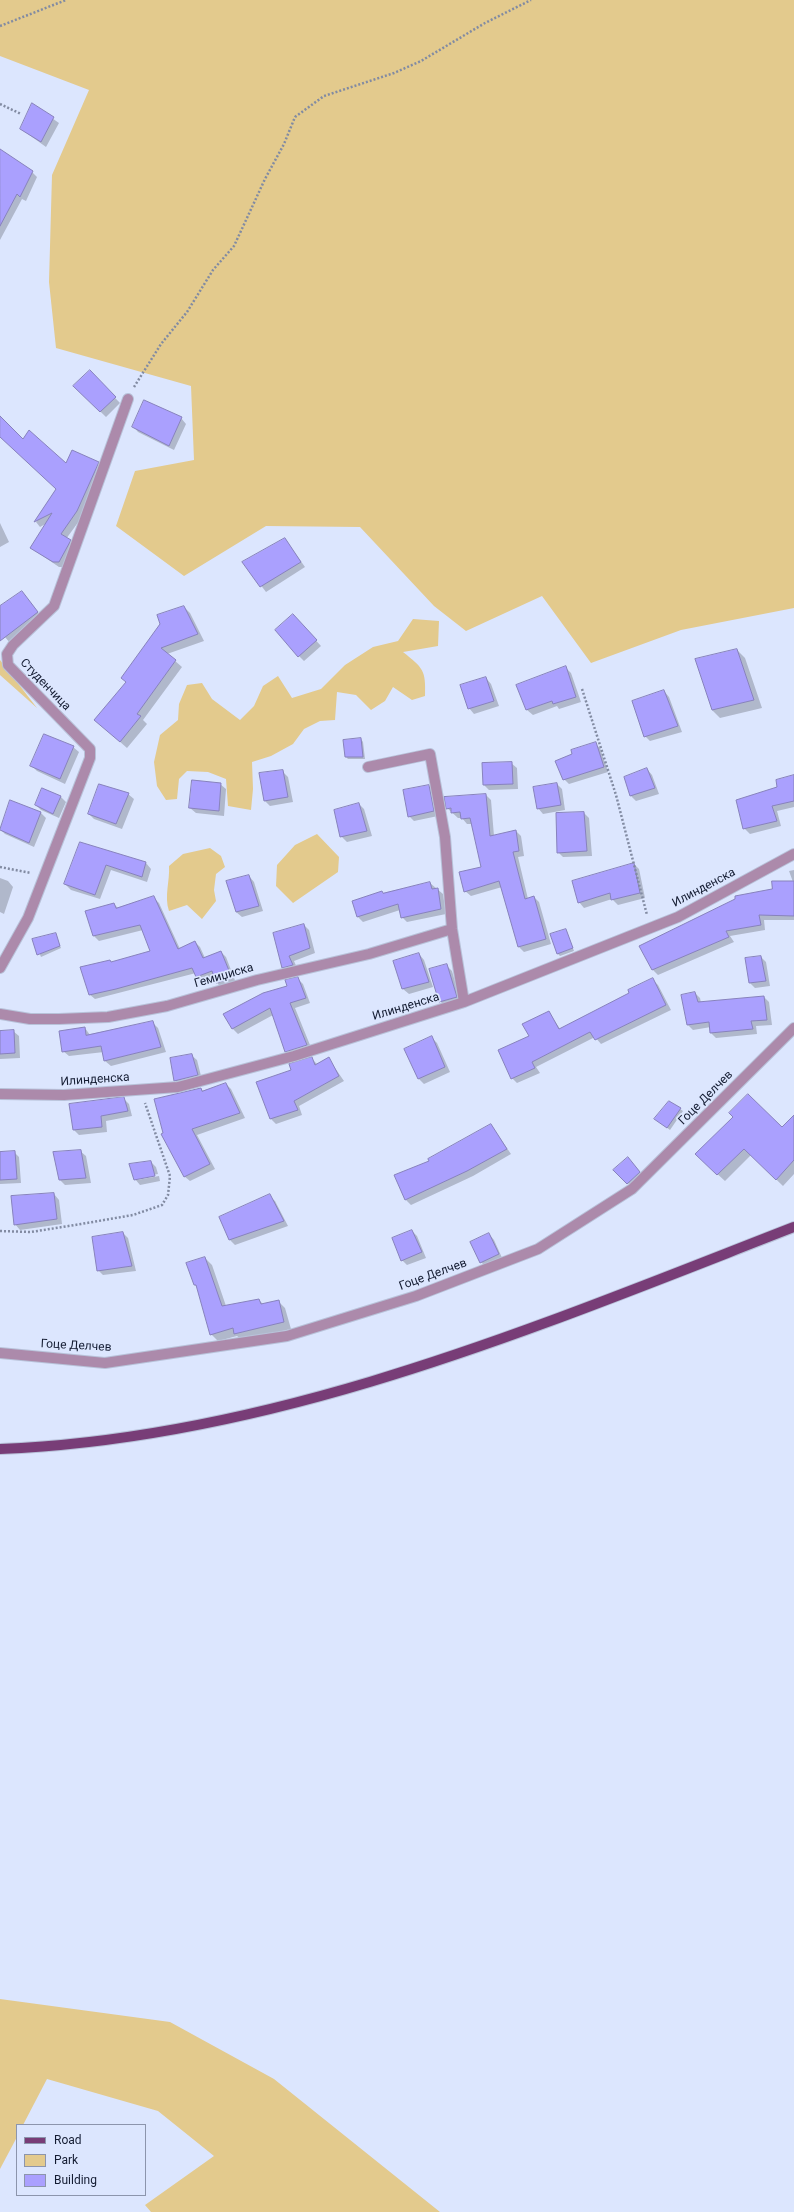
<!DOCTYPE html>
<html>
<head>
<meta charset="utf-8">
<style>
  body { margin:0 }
  #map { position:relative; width:794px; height:2212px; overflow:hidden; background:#dce6fe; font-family:Roboto,sans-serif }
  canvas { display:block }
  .legend { position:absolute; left:16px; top:2124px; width:130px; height:72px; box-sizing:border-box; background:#dce6fe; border:1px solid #8c95ac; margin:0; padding:5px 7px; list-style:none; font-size:12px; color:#141c32 }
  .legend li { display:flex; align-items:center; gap:8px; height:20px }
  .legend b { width:20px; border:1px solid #8c95ac }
</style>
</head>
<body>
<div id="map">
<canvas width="794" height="2212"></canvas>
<ul class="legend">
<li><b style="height:5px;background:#783d77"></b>Road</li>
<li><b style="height:11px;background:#e3ca8d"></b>Park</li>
<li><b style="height:11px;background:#aaa0fe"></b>Building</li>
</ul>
</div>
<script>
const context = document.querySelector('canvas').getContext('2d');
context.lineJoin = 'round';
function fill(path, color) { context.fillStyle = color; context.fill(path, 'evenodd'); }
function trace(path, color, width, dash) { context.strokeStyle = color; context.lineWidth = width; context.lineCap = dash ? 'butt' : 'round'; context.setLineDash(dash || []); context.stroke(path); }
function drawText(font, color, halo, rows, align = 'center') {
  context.font = font + ' Roboto,sans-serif'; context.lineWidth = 3.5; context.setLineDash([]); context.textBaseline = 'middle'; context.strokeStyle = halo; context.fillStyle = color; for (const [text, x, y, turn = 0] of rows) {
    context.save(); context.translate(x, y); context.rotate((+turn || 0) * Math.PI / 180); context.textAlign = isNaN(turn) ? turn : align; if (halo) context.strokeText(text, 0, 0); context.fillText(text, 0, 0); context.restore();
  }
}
fill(new Path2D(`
  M0,0H794V608L681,630L591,663L542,596L466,631L434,606L360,527L266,526L184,576L116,526L135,471L194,460L191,386L56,348L49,282L52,175L89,90L0,56Z
  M413,619L439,621L438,646L403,652C423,668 426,670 425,696L412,700L393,687L385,701L371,710L356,695L337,692L335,720L320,721L304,729L293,744L271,756L252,762L253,789L251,810L228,806L226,779L208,772L187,771L179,779L177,799L166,800L157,786L154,762L160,735L178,720L179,704L187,685L202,683L212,699L240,720L254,706L263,686L278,676L292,698L321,689L345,665L373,647L398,641Z
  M0,660L37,708L0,675Z
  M317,834L339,857L338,872L293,903L276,886L277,865L295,845Z
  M210,848L221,856L225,867L216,874L214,890L216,901L202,919L187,905L169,911C164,896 170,881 169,866L183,854Z
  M0,1999L170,2022L274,2079L440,2212H151L145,2205L214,2156L158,2111L47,2079L23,2125H17V2137L0,2169Z`), '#e3ca8d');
fill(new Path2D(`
  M33,105L59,123L46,147L21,129Z
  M0,153L32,172L37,177L26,201L22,199L0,240Z
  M90,372L120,403L106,417L74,386Z
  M181,418L186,424L174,450L138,432L133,426Z
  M98,463L103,468L82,517L66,539L75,546L65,567H59L31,548L47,523L40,527L36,522L57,489L67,465Z
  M0,523L9,542L0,547Z
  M285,539L305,567L266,592L244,563Z
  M27,598L42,618L10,643L0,631V607Z
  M184,607L190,613L204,641L167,654L182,667L143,720L147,724L127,748L102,726Z
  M298,621L321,646L304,661L299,656Z
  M737,650L745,658L762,708L720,718L712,710Z
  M566,668L571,673L581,702L559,709L557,706L533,715L527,710L517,685Z
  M486,678L491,684L499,706L474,714L469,708Z
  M664,691L669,697L682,732L650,741L645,736Z
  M361,739L363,742L365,759H348L346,757Z
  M595,744L600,748L608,772L569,784L564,779Z
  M73,747L79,752L65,784L37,771L31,765Z
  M511,763L517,768L518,789L489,790L484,785Z
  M647,769L652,775L659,794L636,801L631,796Z
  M282,771L288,777L293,802L270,806L265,801Z
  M794,776V807L777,811L781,826L750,834L744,828L779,788Z
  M220,784L226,789L224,816L196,813L190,808Z
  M557,784L562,789L565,810L543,814L538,808Z
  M429,786L434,792L438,816L414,821L409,816Z
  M43,789L61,797L66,802L59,818L41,810L36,805Z
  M128,794L134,799L122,829L94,819L89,814Z
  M486,795L491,800L494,836L516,831L521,836L524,856L518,857L528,899L534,897L539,902L551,944L524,952L519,947L502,887L471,896L465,891L483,867L472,824H467L462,818H458L447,808Z
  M11,802L41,813L46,818L34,847L5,834L0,829Z
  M359,804L364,809L372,836L347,842L341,836Z
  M584,813L589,818L592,856L563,857L558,852Z
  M81,843L146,863L151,869L147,882L111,870L100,899L71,890L65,884Z
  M634,864L639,869L645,898L618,905L612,899L584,908L579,902Z
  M794,870V920H764L765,930L730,936L734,942L658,975L653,970L640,946L793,882L789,871Z
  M249,876L254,882L263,911L242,917L236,912Z
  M0,878L8,881L13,887L4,914L0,912Z
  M430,883L443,894L446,914L407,922L402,917L400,910L363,922L358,917L353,902Z
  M153,897L159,903L180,949L195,942L200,947L205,958L221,952L226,957L236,983L222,988L217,983L215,976L202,981L196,973L95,999L89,994L112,963L152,952L143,930L99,941L94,936L86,912L114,904L119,909Z
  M304,925L309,930L315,953L294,961L298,970L288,972L283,967Z
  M566,930L574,951L560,956L558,954Z
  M55,934L61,948L41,957L34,940Z
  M419,954L424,960L433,987L409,994L403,989L394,962Z
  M761,957L766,962L770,986L755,988L750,983Z
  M447,966L452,971L461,1003L445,1006L440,1001Z
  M297,978L303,984L310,1003L295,1008L312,1050L291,1056L286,1051L273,1015L238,1034L233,1029L224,1015L288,987Z
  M653,980L658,985L671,1010L601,1044L595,1037L536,1067L540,1073L517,1083L512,1078L531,1036L549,1012L560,1029L631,993Z
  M695,993L700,998L701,1003L764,997L769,1002L772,1025L756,1026L757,1034L716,1038L711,1033V1027L693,1030L688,1025Z
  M152,1022L158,1028L166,1052L111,1066L105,1061L104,1052L69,1056L63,1051L85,1028L90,1035Z
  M13,1031L19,1036L20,1058L0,1059V1032Z
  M432,1038L437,1043L450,1072L424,1084L419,1079L406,1050Z
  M191,1055L197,1060L202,1080L180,1086L175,1080Z
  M311,1058L317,1064L328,1058L344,1081L299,1106L302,1115L276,1124L271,1119L258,1082L292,1071Z
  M226,1084L231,1089L245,1118L197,1135L215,1169L190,1181L184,1176L163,1134L201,1089L204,1092Z
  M123,1098L129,1104L132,1116L106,1121L107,1132L79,1135L74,1130L70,1105Z
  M669,1102L683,1111L670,1130L658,1121Z
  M794,1118V1174L783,1186L751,1155L725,1181L703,1161L782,1129Z
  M491,1125L511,1154L473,1176L411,1205L406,1200L431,1161Z
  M80,1151L86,1156L91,1183L65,1185L60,1180L55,1153Z
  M14,1152L19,1157L21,1183L0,1184V1153Z
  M630,1161L642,1174L630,1185L615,1170Z
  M151,1162L156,1167L158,1174L137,1178V1180L159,1176L160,1181L140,1185L135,1179Z
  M54,1194L59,1200L62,1224L20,1230L15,1224Z
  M269,1196L275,1201L288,1226L235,1245L230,1240L220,1217Z
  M412,1231L417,1236L426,1258L407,1265L402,1260Z
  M123,1233L128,1238L136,1271L103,1275L98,1270Z
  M489,1234L494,1240L503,1260L486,1267L481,1262Z
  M205,1258L212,1265L226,1306L259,1300L264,1305L278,1301L285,1308L291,1329L242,1340L237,1336L218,1341L211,1334L198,1288L195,1285Z`), '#0003');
const building = new Path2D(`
  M32,103L54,117L41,142L20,129Z
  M0,149L33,171L20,197L17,194L0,226Z
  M90,370L116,397L100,412L73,386Z
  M144,400L182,417L169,446L132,427Z
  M0,416L23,439L29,430L66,463L72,450L99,462L77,511L61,534L71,540L59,562H53L30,548L52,513L34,522L56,489L0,437Z
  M285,538L301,562L260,587L242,562Z
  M22,591L38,612L0,641V606Z
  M184,606L198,634L161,648L176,660L137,714L141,716L120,742L94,720L126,682L121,678L160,624L157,615Z
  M293,614L317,640L298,657L275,630Z
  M737,649L754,700L712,710L695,659Z
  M566,666L576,697L553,704L552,701L526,710L516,685Z
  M486,677L494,701L468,709L460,685Z
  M664,690L678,726L644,737L632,701Z
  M44,734L74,746L60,779L30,766Z
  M361,738L363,757H345L343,740Z
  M596,742L604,767L563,780L555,761L572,754L571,750Z
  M512,762L513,784L483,785L482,763Z
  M647,768L655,788L630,796L624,777Z
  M283,770L288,797L264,801L259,773Z
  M794,775V801L772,806L777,821L743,829L736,800L777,787L776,780Z
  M192,780L221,783L219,811L189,808Z
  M557,783L561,805L537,809L533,787Z
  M99,784L129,793L116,824L88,814Z
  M429,785L434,811L408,817L403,790Z
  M42,788L61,796L53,814L35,805Z
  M486,794L490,836L516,830L519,851L513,852L525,899L534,896L546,939L518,947L499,881L464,892L459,872L481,867L470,818L461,819L460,812L451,813V808L446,809L444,797Z
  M10,800L41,812L29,843L0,830Z
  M359,803L367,831L340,837L334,810Z
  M584,812L587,851L557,853L556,813Z
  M80,842L146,862L142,877L106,865L95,895L64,884Z
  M634,863L640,893L611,900L610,893L578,903L572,881Z
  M249,875L259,906L236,912L226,881Z
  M772,881H794V916L759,915L761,925L726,931L729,937L652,970L639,946L735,899V896L772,889Z
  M430,882L432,889L438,888L441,909L401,918L398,904L357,917L352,901L382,891L383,893Z
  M154,896L178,949L195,941L203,958L221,951L232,978L216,983L212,971L196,977L192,968L116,989L89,995L80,967L110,960L111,962L150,951L140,925L93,936L85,911L114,903L116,908Z
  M304,924L310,948L289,956L293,965L282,968L273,933Z
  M566,929L573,948L557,954L550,934Z
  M56,933L60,946L37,955L32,939Z
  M419,953L429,982L402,989L393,961Z
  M761,956L766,981L749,983L745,958Z
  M447,964L457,997L439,1002L429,969Z
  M298,977L306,998L290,1003L307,1045L285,1052L270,1008L232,1029L223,1014L263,993L287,986L285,980Z
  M653,978L666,1005L595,1040L590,1032L532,1062L535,1068L511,1079L498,1050L529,1036L522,1024L549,1011L559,1029L629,993L628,990Z
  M695,992L698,1002L764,996L767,1020L751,1021L753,1029L710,1033L709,1022L687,1025L681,995Z
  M153,1021L161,1047L104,1061L101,1046L62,1052L59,1031L85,1027L86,1035Z
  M14,1030L15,1053L0,1054V1031Z
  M432,1036L445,1067L418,1079L404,1049Z
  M192,1054L198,1075L174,1081L170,1058Z
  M312,1057L315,1065L329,1057L339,1076L294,1101L298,1110L270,1119L256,1082L291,1070L289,1064Z
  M226,1083L240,1113L192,1129L210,1164L184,1177L161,1134L163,1133L154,1099L201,1088L202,1091Z
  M748,1094L782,1127L794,1115V1160L776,1180L744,1149L717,1175L695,1154L733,1117L729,1113Z
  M124,1097L128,1111L101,1116L102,1127L73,1130L69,1104Z
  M669,1101L681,1108L667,1128L654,1119Z
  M491,1124L507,1149L467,1171L405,1200L394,1175L429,1161L428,1159Z
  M81,1150L86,1178L59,1180L53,1152Z
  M15,1151L17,1179L0,1180V1152Z
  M628,1157L640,1172L627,1184L613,1170Z
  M151,1161L155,1176L134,1180L129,1164Z
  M54,1193L57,1219L14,1225L11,1196Z
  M270,1194L284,1221L229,1240L219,1217Z
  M412,1230L422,1252L401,1261L392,1238Z
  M123,1232L132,1266L97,1271L92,1237Z
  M489,1233L499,1254L480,1263L470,1242Z
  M205,1257L222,1306L259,1299L261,1304L279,1300L284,1322L234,1334L233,1328L210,1335L196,1285H194L186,1263Z`);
fill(building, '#aaa0fe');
trace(building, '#8782bc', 1);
const minor = new Path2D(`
  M368,767L430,754L445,837L452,929L464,1002
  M0,968L28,918L90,758V749L8,665L7,654L13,645L54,606L128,399
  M0,1014L30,1019H59L108,1017L167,1006L257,980L369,954L452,929
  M0,1094L64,1095L178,1087L294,1056L464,1002L678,917L794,854
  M0,1353L105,1363L287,1336L416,1296L538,1249L632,1189L794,1028`);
const primary = new Path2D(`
  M0,1449C277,1438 539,1326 794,1227`);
trace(minor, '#b8c2d9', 12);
trace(primary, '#b8c2d9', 12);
trace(new Path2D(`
  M0,26L66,0
  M0,104L21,114
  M134,387L161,344L187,312L213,270L234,246L265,179L284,144L295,117L324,96L394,73L421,61L485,23L531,0
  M582,689L616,795L647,915
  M0,867L31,873
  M0,1231L31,1232L81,1224L133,1215L162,1205L168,1195L170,1176L145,1103`), '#828ba2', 2.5, [2, 2]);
trace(minor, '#ac8aab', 10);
trace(primary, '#783d77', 10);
drawText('12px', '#141c32', '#dce6fe', [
  ["Студенчица",45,685,46],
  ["Илинденска",704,888,-28],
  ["Гемиџиска",224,976,-16],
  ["Илинденска",406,1007,-17],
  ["Илинденска",95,1080,-4],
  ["Гоце Делчев",706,1098,-45],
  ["Гоце Делчев",433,1275,-20],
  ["Гоце Делчев",76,1346,3]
]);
</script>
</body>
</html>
